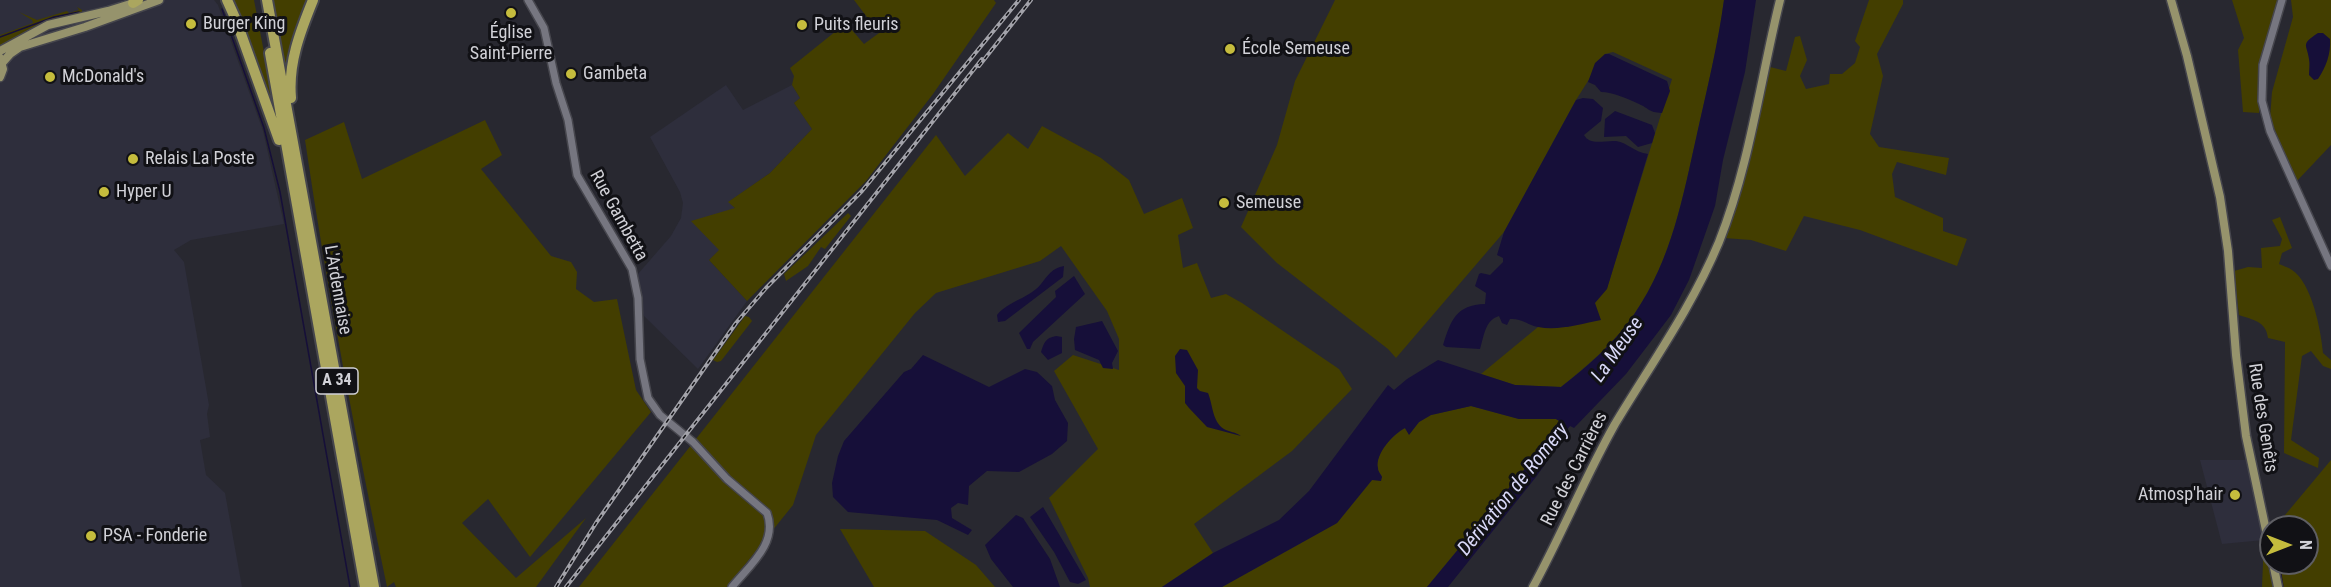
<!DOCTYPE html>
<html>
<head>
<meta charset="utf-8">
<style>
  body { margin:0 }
  #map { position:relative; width:2331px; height:587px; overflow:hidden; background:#282830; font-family:"Roboto Condensed",sans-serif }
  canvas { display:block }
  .north { position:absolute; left:2259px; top:515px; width:60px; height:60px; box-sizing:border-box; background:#111115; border:2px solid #5e5e63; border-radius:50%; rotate:90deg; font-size:16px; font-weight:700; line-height:24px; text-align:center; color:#d1d1d7 }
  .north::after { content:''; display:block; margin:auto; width:21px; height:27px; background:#c5bc3d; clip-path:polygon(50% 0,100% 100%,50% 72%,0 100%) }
</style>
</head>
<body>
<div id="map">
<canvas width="2331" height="587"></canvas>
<div class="north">N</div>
</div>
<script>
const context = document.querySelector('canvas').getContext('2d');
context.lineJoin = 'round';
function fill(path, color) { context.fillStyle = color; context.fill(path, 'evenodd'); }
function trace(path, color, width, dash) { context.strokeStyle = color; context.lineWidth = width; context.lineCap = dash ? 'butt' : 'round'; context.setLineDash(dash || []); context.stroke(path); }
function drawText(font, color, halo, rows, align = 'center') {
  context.font = font + ' "Roboto Condensed",sans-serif'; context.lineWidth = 6; context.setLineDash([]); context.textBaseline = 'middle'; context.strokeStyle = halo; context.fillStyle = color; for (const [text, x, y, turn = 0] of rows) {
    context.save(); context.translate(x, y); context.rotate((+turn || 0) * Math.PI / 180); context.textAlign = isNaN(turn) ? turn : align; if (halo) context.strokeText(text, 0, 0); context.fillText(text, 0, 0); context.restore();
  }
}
fill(new Path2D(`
  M0,0H214L218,5L263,131L284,224L191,240L174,250L184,262L209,405L207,414L210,437L200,440L206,475L225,493L242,587H0Z
  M726,85L743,110L792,85L800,98L794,103L812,129L770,173L729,202L735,208L720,250L709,260L747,301L698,369L644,316L631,282L671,236L681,218L683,203L680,192L650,137Z
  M2200,460H2248L2264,540L2222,544Z`), '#2e2e3c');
fill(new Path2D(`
  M229,0H254L280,136Z
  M272,0H311L287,76L284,71Z
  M854,0H994L996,3L933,94L866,181L747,301L709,260L719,250L691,221L735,208L728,202L770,173L812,129L794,103L800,98L792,85L794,76L790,68L846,23L864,44L879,33Z
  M1335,0H1724C1718,45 1707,89 1697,134C1683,196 1672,259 1635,313C1616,342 1588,365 1561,387L1515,385L1481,374L1538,327H1568L1607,288L1672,79L1613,52L1605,54L1576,100L1504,232L1396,358L1388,349L1277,263L1241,227L1277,145L1295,81Z
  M1869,0H1903V4L1877,54L1883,76L1870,134L1879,147L1949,158L1946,175L1897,162L1892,174L1895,197L1943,218V231L1967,239L1957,266L1860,230L1804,216L1786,251L1751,240L1724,238C1745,182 1758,126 1770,67L1786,71L1795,37L1800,36L1807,60L1800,76L1806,89L1829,84L1830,74H1842L1855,63L1860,47L1855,41Z
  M2232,0H2279L2261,62L2259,113L2243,112L2238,50L2244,38Z
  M2291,0H2331V145L2296,182L2270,118L2272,92L2293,17Z
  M77,7L82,10V14L0,47V35L33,23L32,20L19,12L37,20L67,11L69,13L79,10Z
  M485,120L502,155L481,169L551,256L571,262L577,272L576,289L594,302L617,299L636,390L651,412L530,557L488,499L462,523L516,578L586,518L536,587H396L394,582L387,587C356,438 327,290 305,140L344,122L362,179Z
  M1042,126L1101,158L1129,180L1144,214L1182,198L1193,228L1178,235L1183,268L1197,263L1211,298L1226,294L1242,303L1339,369L1352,389L1292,451L1194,524L1213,553L1162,587H1090L1088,578L1049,498L1098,449L1054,371L1073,355L1119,370V339L1107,311L1061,246L1040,261L936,293L915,313L816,435L793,505L727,587H579L936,135L965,176L1008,133L1028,149Z
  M848,213L851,216L825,249L821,247L808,266L786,281L784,274Z
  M2280,217L2292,248L2282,253L2279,264C2283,266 2288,267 2292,270C2312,283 2321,330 2323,353L2331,360V369L2323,366L2311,351L2302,356L2291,440L2319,458L2318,468L2284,453L2285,342L2268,338C2266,321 2253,320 2239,315L2234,271L2248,267L2262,268L2261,248L2280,246L2282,239L2272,220Z
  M745,316L749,317L752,321L721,361L717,362L713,360Z
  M1471,406L1519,419H1556L1564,424L1544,450L1542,449L1538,453L1427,587H1222L1337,523L1372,480L1382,477C1381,474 1378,472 1377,468C1375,453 1393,435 1405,428L1409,434L1419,422L1431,415Z
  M2331,460V587H2262L2264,540L2271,532V563H2307V527H2275Z
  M840,529L925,531L976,565L995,587H874Z`), '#433e00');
fill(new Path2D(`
  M1724,0H1756L1745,72L1723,160L1715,206L1689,280L1671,315L1652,340L1626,374L1574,428L1570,426L1548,454L1545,458L1548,460L1536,477L1448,587H1427L1538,453L1543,455L1566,422L1564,424L1556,419H1519L1471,406L1431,415L1419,422L1409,435L1405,428C1393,434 1375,454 1378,468C1378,472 1381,474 1382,477L1381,481L1372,480L1337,523L1222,587H1162L1213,553L1279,520L1309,491L1388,385L1394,390L1407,379L1438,360L1515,385L1561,387C1588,366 1616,342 1635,313C1672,259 1683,197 1697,134C1707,89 1718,45 1724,0Z
  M2318,33H2323L2330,39C2331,54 2326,67 2318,79L2314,80L2309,75C2309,70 2310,64 2309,59C2307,44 2300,45 2318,33Z
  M1605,54H1609L1667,81L1670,91L1662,113C1648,112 1650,109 1639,104C1628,99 1613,92 1601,92L1595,85L1588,82L1595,63Z
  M1583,98L1593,99L1603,108L1601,121L1584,135C1590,146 1605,140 1616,141C1628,143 1634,152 1648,154L1607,289L1595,303L1601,320C1581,324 1558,331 1538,327C1528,325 1521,318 1510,319L1507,325L1502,323L1499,316C1485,320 1484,336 1480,349L1446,347L1443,345C1451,320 1456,305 1485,304L1486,293L1475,286L1479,274L1481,273L1490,275L1503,262V258L1497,255L1504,232L1576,100Z
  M1615,111L1652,125L1655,133L1652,143L1638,147L1626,136L1604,137L1605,119Z
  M1064,266L1063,277L1005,321L998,322L997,315C1008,301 1030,298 1041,284C1048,275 1052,268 1064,266Z
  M1074,276L1085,294L1033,342L1030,349H1027L1019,333L1056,297L1055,291Z
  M1102,321L1118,351L1112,363L1113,369L1103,368L1099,360L1075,350L1074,339L1076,327Z
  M1056,336L1062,337V353L1048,360L1041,352C1044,343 1045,338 1056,336Z
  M1180,349L1187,350L1198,370L1197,388L1200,391L1208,393C1213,405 1212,421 1224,429C1229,432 1236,432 1241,436L1207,427L1189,408L1185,403V386L1176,373L1175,356Z
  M923,355L989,387L1025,369L1037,372L1052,386L1055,400L1068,423L1067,441L1052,454L1019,472L987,471L969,486L968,505L958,503L951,508L952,518L972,530L968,535L937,520L848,512L833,497L832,483L838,456L844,441L904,372L911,369Z
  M1043,507L1086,580L1078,584L1070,582L1054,552L1030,517Z
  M1016,515L1023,518L1050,559L1060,587H1013L991,559L985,545Z`), '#160f39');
trace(new Path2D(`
  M233,0L264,81
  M121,2L128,0
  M222,9L264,128L280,192L350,587
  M0,37L54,17L79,12
  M2279,563L2283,587`), '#160f39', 1.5);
const minor = new Path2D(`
  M528,0L544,28L556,83L568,120L577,175L632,269L638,298L640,359L648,398L660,415L693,442L727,479L767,513C778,543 750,565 732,587
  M2282,0L2263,65L2262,101L2270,131L2331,266`);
const major = new Path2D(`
  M2171,0L2187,56L2220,197L2228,251L2236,355L2246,436L2271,554
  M0,51L48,25L108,11L137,2
  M2,63L10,54L20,47L85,27L159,0
  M0,77L3,69L0,58
  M2273,563L2278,587
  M1533,587C1562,534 1585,477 1615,424C1651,364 1692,307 1719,242C1750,164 1760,81 1780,0`);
const highway = new Path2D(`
  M227,0L236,20L279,140
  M267,0L374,587
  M133,3L138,0
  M270,53L365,587
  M291,98C288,63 300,32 313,0`);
trace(minor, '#46464d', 10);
trace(major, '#46464d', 11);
trace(highway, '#46464d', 14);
trace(minor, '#767680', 7);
trace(major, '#96936c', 8);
trace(highway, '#aba65f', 10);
const rail = new Path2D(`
  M979,66L1031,0
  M556,587L596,523L736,323L766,288L862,191L1019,0
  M566,587L982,59`);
trace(rail, '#a3a3aa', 4);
trace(rail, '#111115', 1.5, [4.5]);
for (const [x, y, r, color] of [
  [511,13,6,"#c5bc3d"],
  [191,24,6,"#c5bc3d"],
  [802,25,6,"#c5bc3d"],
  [1230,49,6,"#c5bc3d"],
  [571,74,6,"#c5bc3d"],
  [50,77,6,"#c5bc3d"],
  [133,159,6,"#c5bc3d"],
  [104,192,6,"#c5bc3d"],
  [1224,203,6,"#c5bc3d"],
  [2235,495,6,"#c5bc3d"],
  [91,536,6,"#c5bc3d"]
]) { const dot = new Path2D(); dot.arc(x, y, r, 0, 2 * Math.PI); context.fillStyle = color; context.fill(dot); trace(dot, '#111115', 2); }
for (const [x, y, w] of [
  [337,381,42]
]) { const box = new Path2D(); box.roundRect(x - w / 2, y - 13, w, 26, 4.5); context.fillStyle = '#111115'; context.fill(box); trace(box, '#d1d1d7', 1.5); }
drawText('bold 16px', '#d1d1d7', null, [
  ["A 34",337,381]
]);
drawText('18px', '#d1d1d7', '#111115', [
  ["Burger King",203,24],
  ["Puits fleuris",814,25],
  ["Église",511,33,"center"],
  ["Saint-Pierre",511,54,"center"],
  ["École Semeuse",1242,49],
  ["Gambeta",583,74],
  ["McDonald's",62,77],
  ["Relais La Poste",145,159],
  ["Hyper U",116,192],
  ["Semeuse",1236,203],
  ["Atmosp'hair",2223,495,"right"],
  ["PSA - Fonderie",103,536]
], 'left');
drawText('18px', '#d1d1d7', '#111115', [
  ["Rue Gambetta",618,216,61],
  ["L'Ardennaise",337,290,80],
  ["Rue des Genêts",2262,418,81],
  ["Rue des Carrières",1575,469,-63]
]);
drawText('italic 20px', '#d8d8f7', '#111115', [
  ["La Meuse",1618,350,-55],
  ["Dérivation de Romery",1514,490,-51]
]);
</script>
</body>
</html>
